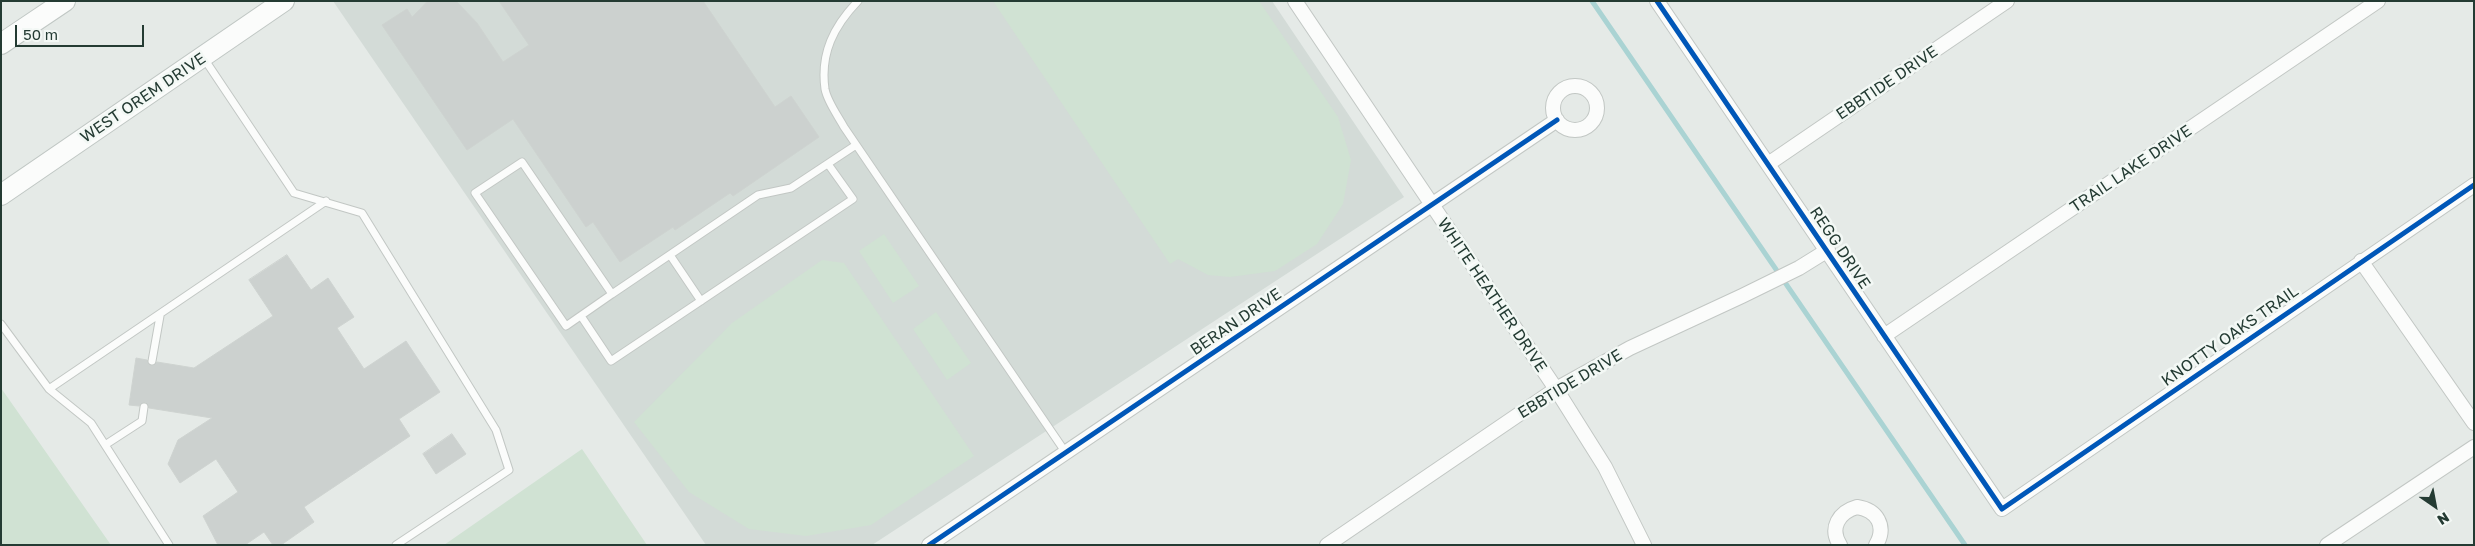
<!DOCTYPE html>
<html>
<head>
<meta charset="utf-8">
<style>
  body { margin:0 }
  #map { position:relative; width:2475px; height:546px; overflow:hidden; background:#e5eae7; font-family:"Golos Text",sans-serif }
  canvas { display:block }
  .frame { position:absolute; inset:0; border:2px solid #243b33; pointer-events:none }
  .north { position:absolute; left:2410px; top:481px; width:50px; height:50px; -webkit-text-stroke:4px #f3f8f5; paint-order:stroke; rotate:147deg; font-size:14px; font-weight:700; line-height:20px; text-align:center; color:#243b33 }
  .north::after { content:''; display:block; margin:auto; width:18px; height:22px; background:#243b33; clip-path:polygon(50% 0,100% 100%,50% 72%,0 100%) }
  .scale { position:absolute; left:15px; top:25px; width:129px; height:22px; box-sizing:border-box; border:2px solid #243b33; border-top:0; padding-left:6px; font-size:15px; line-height:18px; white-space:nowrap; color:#243b33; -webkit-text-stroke:4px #f3f8f5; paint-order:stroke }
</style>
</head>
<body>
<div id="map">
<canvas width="2475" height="546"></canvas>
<div class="frame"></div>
<div class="north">N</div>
<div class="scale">50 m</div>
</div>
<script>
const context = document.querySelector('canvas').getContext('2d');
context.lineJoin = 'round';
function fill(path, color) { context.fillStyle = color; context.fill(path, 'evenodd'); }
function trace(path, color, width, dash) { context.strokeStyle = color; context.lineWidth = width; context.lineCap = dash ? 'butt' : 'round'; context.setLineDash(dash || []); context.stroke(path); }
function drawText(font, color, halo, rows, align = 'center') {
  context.font = font + ' "Golos Text",sans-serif'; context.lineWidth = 5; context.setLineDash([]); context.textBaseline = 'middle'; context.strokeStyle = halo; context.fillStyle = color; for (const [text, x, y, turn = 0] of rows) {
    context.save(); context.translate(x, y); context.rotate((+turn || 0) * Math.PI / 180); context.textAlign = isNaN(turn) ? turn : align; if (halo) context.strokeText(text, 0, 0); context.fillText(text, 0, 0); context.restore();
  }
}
fill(new Path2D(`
  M333,1H1272L1404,197L872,545H706Z`), '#d3dbd7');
fill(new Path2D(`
  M993,1H1259L1338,117L1351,160L1343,204L1317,244L1275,271L1230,277L1208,275L1178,259L1170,264Z
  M884,234L919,286L893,303L859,251Z
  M822,260L844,263L974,456L871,525L806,536L749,529L689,492L634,422L732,323Z
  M936,312L971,363L947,380L913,329Z
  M1,388L111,545H1Z
  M582,449L647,545H444Z`), '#d0e2d3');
trace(new Path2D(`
  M1592,1L1965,545`), '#aad3d3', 5);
const building = new Path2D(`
  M428,1H456L477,23L503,62L529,45L499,1H703L775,107L791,96L819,137L733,196L730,193L675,230L673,227L620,262L593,222L586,227L513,119L467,150L382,25L407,9L412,17Z
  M287,255L311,290L328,278L354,317L337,328L364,369L406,341L440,392L399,419L410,436L304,507L314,522L281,545H273L264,532L245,545H218L203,516L238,492L216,459L180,483L168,464L178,440L212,418L149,408L145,402L139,406L129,405L136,358L147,360L152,366L157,362L194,368L273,316L249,280Z
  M452,434L466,454L436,474L423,454Z`);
fill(building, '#ccd1cf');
trace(building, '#ced3d0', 1);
const service = new Path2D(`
  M858,1C834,26 820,53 825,89C827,101 838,116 844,127L1066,453
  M203,57L294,193L362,213L496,430L509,470L396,545
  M670,255L701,301
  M612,294L566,326L475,193L522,162L612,294L758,195L791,188L856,145
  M581,316L611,361L853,199L828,164
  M1,324L49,389L91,423L169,545
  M152,361L160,316
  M49,389L326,201
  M105,445L142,421L144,407`);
const minor = new Path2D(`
  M1295,1L1556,389L1605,467L1644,545
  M1657,1L2002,509L2474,185
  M1553 108a22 22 0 1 1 44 0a22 22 0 1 1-44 0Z
  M1768,164L2007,1
  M2361,261L2474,423
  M1884,336L2378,1
  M929,545L1557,120
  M1327,545L1556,389L1630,348L1742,296L1799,268L1828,250
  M1840,545C1829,528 1839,512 1857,507C1877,510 1887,526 1876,545
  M2327,545L2474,447`);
const secondary = new Path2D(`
  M1,44L65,1
  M1,195L284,1`);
trace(service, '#c2c7c4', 9);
trace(minor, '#c2c7c4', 16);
trace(secondary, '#c0c7c4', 22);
trace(service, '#fbfcfb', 7);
trace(minor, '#fbfcfb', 14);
trace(secondary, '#fbfcfb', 20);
trace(new Path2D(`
  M1657,1L2002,509L2474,185
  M929,545L1557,120`), '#0057b8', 5);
drawText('16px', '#243b33', '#f3f8f5', [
  ["EBBTIDE DRIVE",1887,83,-34],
  ["WEST OREM DRIVE",143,98,-34],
  ["TRAIL LAKE DRIVE",2131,169,-34],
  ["REGG DRIVE",1840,248,56],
  ["WHITE HEATHER DRIVE",1492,295,56],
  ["BERAN DRIVE",1236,322,-34],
  ["KNOTTY OAKS TRAIL",2230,336,-35],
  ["EBBTIDE DRIVE",1570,384,-31]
]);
</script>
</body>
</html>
